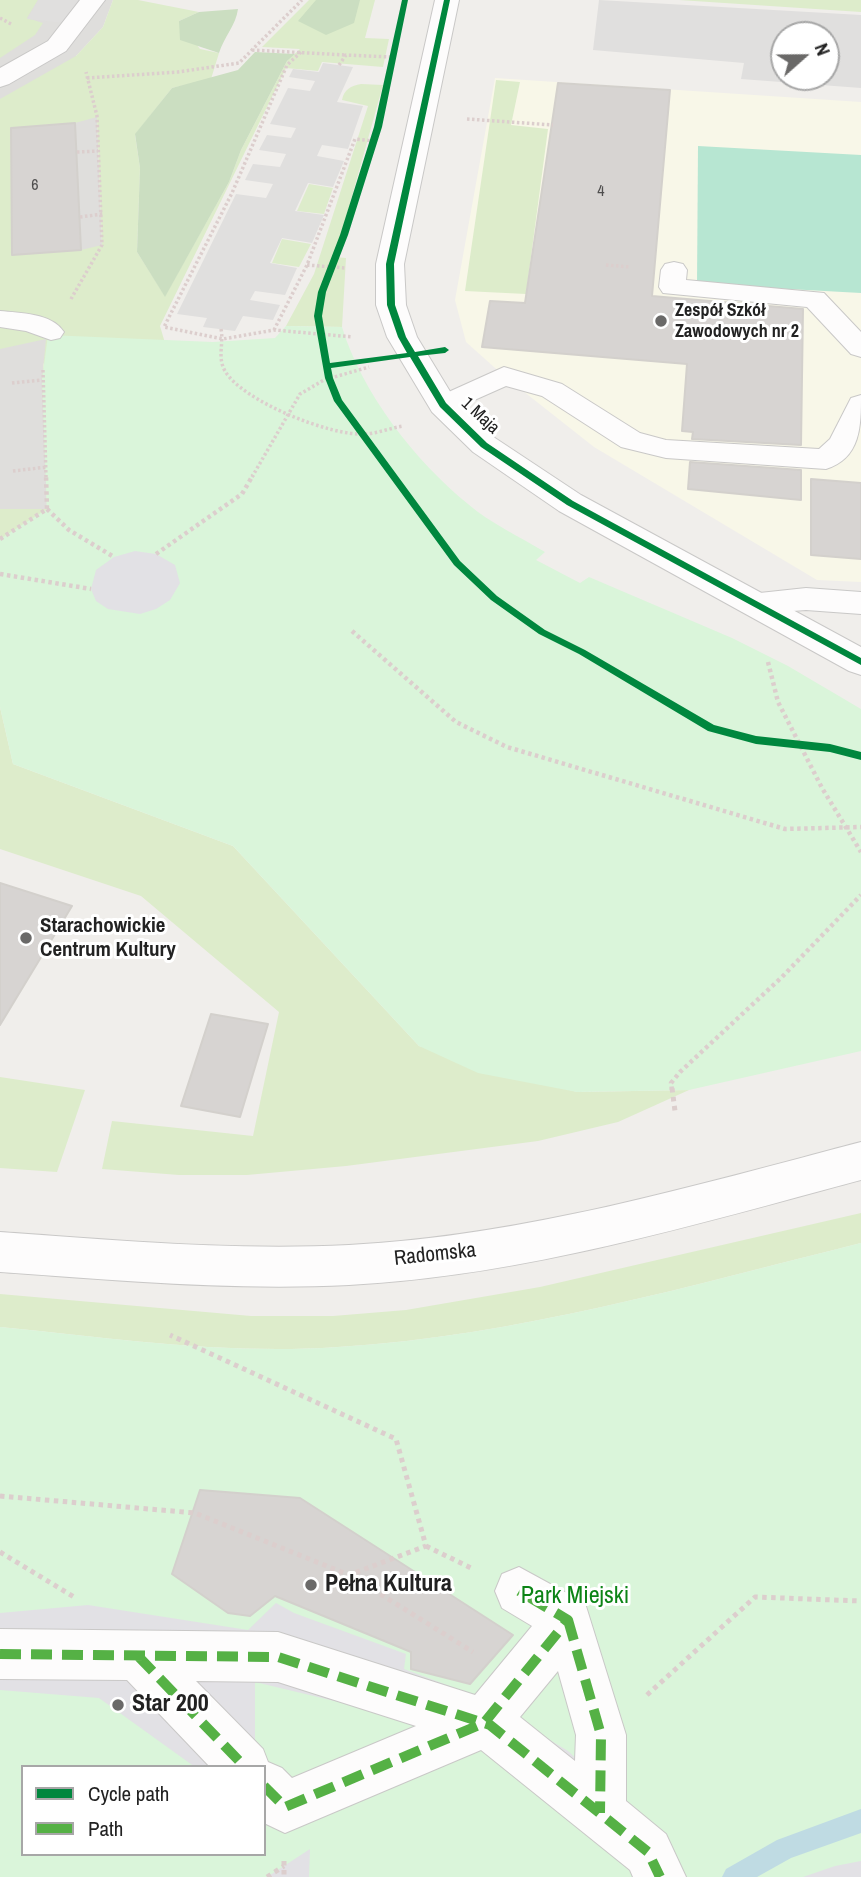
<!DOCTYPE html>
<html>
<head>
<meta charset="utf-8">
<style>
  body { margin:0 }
  #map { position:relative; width:861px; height:1877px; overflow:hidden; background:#f0eeeb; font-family:"Archivo Narrow",sans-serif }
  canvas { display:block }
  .legend { position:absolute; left:21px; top:1765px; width:245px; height:91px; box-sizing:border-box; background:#fff; border:2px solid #a7a7a7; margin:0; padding:9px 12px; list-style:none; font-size:21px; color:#222 }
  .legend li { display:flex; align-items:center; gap:14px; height:35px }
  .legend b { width:35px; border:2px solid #a7a7a7 }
  .north { position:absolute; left:770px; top:21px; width:70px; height:70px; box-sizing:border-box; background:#fff; border:2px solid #a7a7a7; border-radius:50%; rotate:69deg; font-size:19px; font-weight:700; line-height:28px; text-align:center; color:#222 }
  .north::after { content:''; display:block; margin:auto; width:24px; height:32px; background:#6a6968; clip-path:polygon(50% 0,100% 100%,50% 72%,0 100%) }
</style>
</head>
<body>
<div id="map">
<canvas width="861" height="1877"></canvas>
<ul class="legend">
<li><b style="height:9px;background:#00873e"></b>Cycle path</li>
<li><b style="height:9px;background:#55b145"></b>Path</li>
</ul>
<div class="north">N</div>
</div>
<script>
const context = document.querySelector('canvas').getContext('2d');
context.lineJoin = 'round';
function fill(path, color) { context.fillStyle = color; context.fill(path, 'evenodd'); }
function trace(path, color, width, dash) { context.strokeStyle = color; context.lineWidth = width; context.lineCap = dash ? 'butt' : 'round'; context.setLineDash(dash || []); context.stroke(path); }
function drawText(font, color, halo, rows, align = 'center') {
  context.font = font + ' "Archivo Narrow",sans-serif'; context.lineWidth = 6; context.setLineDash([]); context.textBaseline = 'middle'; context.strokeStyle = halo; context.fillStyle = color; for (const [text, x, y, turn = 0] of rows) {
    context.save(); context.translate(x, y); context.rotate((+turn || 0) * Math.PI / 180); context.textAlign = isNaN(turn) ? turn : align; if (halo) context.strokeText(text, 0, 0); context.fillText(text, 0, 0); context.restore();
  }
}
fill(new Path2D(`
  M0,0H113L103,27L76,56L97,116L102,245L43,365L47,509L0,539Z`), '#dfdedc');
fill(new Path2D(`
  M495,78L861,102V582L817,580L594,447L504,376L466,342L455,300Z`), '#f8f7e8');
fill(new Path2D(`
  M0,0H38L27,18L43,23L35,35L0,58Z
  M113,0H138L199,12L179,21L200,49L219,53L211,79L172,88L135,135L140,168L137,252L165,296L229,182L241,150L287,61L300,49L262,47L309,0H375L365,38L389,39L383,67L322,62L318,71L286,68L160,326L175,377L0,562V509H47L42,380L46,339L0,349V99L76,56L103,27ZM97,117L102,245L81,250L12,255L11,128L75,123Z
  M679,0H861V12Z
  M496,80L520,82L511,125L548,129L526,294L465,291Z
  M361,84L383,85L335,257L346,258L342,327L286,326L314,274L368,106L342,100C344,89 351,86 361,84Z
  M309,184L333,188L324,214L297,211Z
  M282,239L311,244L299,267L272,263Z
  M0,707L13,764L233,846L419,1046L577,1092L689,1090L618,1122L538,1141L346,1166L247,1175H179L102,1169L112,1121L253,1136L279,1012L141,896L0,849Z
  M0,1077L85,1090L57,1172L0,1168Z
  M861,1213V1243C689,1286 516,1336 338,1347C225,1355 112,1338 0,1327V1294L251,1316H333L406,1310L540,1287Z`), '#ddeccb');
fill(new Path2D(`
  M316,0H360L354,23L326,35L298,21Z
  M238,9C236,25 224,37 219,53L180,40L179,21L199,12Z
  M255,52L295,54L287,61L241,150L229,182L165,297L137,252L140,168L135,134L172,88L238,70Z`), '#cbdec1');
fill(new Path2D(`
  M286,326L342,327C362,393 415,461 468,504C490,523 520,537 545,552L536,560L580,583L589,577L732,638L788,666L861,709V1051L689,1090L577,1092L478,1073L419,1046L233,846L13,764L0,707V539L47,509L42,380L48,335L213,342L275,338Z
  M861,1243V1877H0V1327C112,1338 225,1355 338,1347C516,1336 689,1286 861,1243ZM23,1767H264V1854H23Z`), '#daf5da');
fill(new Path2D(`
  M698,146L861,155V293L697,284Z`), '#b7e6d2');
fill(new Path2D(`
  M38,0H93L75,24L27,19Z
  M599,0L861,15V88L741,79L744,63L593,50ZM826,35V77H784V35Z
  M323,63L353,67L337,102L363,106L348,149L322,145L317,156L344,161L333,187L308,183L295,211L324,215L312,243L282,238L270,263L297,268L285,295L255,291L250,300L280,305L273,320L243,316L235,331L203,327L207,318L177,314L236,194L266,198L273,184L245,180L253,164L280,167L286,154L259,150L267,135L291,138L296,128L270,124L288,88L310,91L315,81L289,77L293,69L319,72Z`), '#e0dfde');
fill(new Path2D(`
  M135,551L156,554L175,565L180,583L170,600L156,609L140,614L108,609L96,601L91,589L96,570L114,557Z
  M276,1603L294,1613L406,1654L404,1669L479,1697L568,1751L662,1839L629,1861L485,1737L255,1682V1767H195L99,1698L0,1690V1613L88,1605L248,1630Z
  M310,1849L309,1877H267L284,1866Z
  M861,1861V1877H803L835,1866Z`), '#e2e1e5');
fill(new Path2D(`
  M861,1809V1833L791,1858L757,1877H722L726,1869L777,1840Z`), '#bfdbe3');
const building = new Path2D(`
  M558,83L670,90L652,296L803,309L801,445L692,439L693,432L682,431L687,364L482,347L490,301L525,303Z
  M75,123L81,250L12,255L11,128Z
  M690,462L801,470V500L688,489Z
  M811,479L861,483V559L811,555Z
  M0,883L72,906L0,1025Z
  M211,1014L268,1024L240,1117L181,1106Z
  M200,1490L300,1498L513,1635L470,1684L411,1669V1652L275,1596L250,1616L228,1613L172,1574Z`);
fill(building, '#d7d4d2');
trace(building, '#d3d0cc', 2);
const service = new Path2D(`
  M674,262L683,264L687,270L686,280L824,293L861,332V357L851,354L807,307L663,293L659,287L661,270L665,264Z
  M0,311C20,313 52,313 64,332L60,338L51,340L26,331L0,327Z
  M504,367L562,384L640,433L666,440L819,449L830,439L851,398L861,395C861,426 861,458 826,469L666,458L621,447L542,396L506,386L443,414L433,411L429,405L433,399Z
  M806,588L861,592V614L806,610L752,614L741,611L737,603L741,595Z`);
const pedestrian = new Path2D(`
  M519,1567L585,1603L626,1735V1801L666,1834L686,1877H633L630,1870L481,1750L285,1833L264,1823V1767H210L127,1680L0,1679V1629L278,1632L475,1695L532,1626L502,1608L495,1591L502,1574ZM558,1671L576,1735L575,1761L520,1717ZM196,1681L278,1682L416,1726L292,1778L282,1768L268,1762L263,1749Z`);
const minor = new Path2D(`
  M80,0H105L66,51L9,84L0,87V68L48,41Z`);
const tertiary = new Path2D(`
  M435,0H459L404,264L406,305L417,337L454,398L495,438L581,495L861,647V675L849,671L559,511L473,452L432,412L387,337L376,305V264Z
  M861,1142V1180C693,1225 523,1276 349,1285C232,1291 116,1280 0,1272V1232C116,1240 232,1251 349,1245C523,1236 693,1186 861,1142Z`);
trace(service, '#c9c8c7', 2);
trace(pedestrian, '#c9c8c7', 2);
trace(minor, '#c9c8c7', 2);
trace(tertiary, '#c9c8c7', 2);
trace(new Path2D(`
  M0,18L13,25
  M252,50L346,55
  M301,52L287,65L232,193L164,327L223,339L274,330L353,337
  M339,65L346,55L390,57
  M87,78L178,72L239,63L302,0
  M467,119L553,125
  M77,152L98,151
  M80,217L103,214
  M307,265L345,268
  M606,265L630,267
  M71,299L102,245L97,116L86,72
  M221,329C224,344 217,357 225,371C242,401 332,437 366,434C378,433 391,428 403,426
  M274,330L307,265L355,139L373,141
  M43,370L46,477
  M12,383L42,380
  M13,471L47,467
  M252,477L300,394L324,380L369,367`), '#dccecd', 3.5, [2.5, 2.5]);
trace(new Path2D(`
  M47,509L69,530L114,557
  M0,539L47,509L46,475
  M156,554L242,494L253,475
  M0,574L91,589
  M352,631L456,722L507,747L785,829L861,827
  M768,662L778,702L822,788L861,852
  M672,1090L671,1083L680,1072L782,977L861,895`), '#dccecd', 4.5, [3.5, 3.5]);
trace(new Path2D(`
  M672,1088L675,1111
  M0,1496L195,1513L349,1575L426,1546L396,1439L170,1335
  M426,1546L471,1568
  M0,1552L74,1597
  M350,1575L473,1652
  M647,1695L755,1597L861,1601
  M284,1861V1877
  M267,1877L284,1866`), '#dccecd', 5, [4.5, 4.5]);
fill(service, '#fdfcfc');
fill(pedestrian, '#fdfcfc');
fill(minor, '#fdfcfc');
fill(tertiary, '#fdfcfc');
trace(new Path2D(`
  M568,1620L601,1735L600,1813
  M0,1654L278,1657L490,1725L648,1852L660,1877
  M138,1656L245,1767
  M264,1786L285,1807L484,1723L568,1620L519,1591`), '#55b145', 10, [21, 10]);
fill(new Path2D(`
  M402,0H408L382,127L348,235L326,292L322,316L330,363L407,353L398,337L387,305L386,264L444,0H450L394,264L395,305L406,337L415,352L445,347L449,350L445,353L418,356L446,403L487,443L573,501L861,658V665L567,505L481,447L440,407L410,357L331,368L333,378L342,400L460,561L497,596L545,630L585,650L714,725L756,736L830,744L861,752V760L830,752L756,744L708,731L579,654L539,634L491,600L454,565L334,401L325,378L314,316L318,292L340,235L374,127Z`), '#00873e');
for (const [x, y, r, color] of [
  [661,321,7,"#6a6968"],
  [26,938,7,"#6a6968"],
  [311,1585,7,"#6a6968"],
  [118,1705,7,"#6a6968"]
]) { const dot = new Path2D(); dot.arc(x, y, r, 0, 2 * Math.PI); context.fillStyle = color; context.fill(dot); trace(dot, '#fff', 2.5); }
drawText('16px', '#4f4e4e', null, [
  ["6",35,186],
  ["4",601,192]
]);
drawText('bold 18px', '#222', '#fff', [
  ["Zespół Szkół",675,311],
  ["Zawodowych nr 2",675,332]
], 'left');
drawText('18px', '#222', '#fff', [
  ["1 Maja",480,416,43]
]);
drawText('bold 21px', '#222', '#fff', [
  ["Starachowickie",40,926],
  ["Centrum Kultury",40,950]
], 'left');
drawText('21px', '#222', '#fff', [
  ["Radomska",435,1255,-6]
]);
drawText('bold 24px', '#222', '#fff', [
  ["Pełna Kultura",325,1585],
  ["Star 200",132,1705]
], 'left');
drawText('24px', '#0c8416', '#fff', [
  ["Park Miejski",575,1597]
]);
</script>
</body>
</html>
